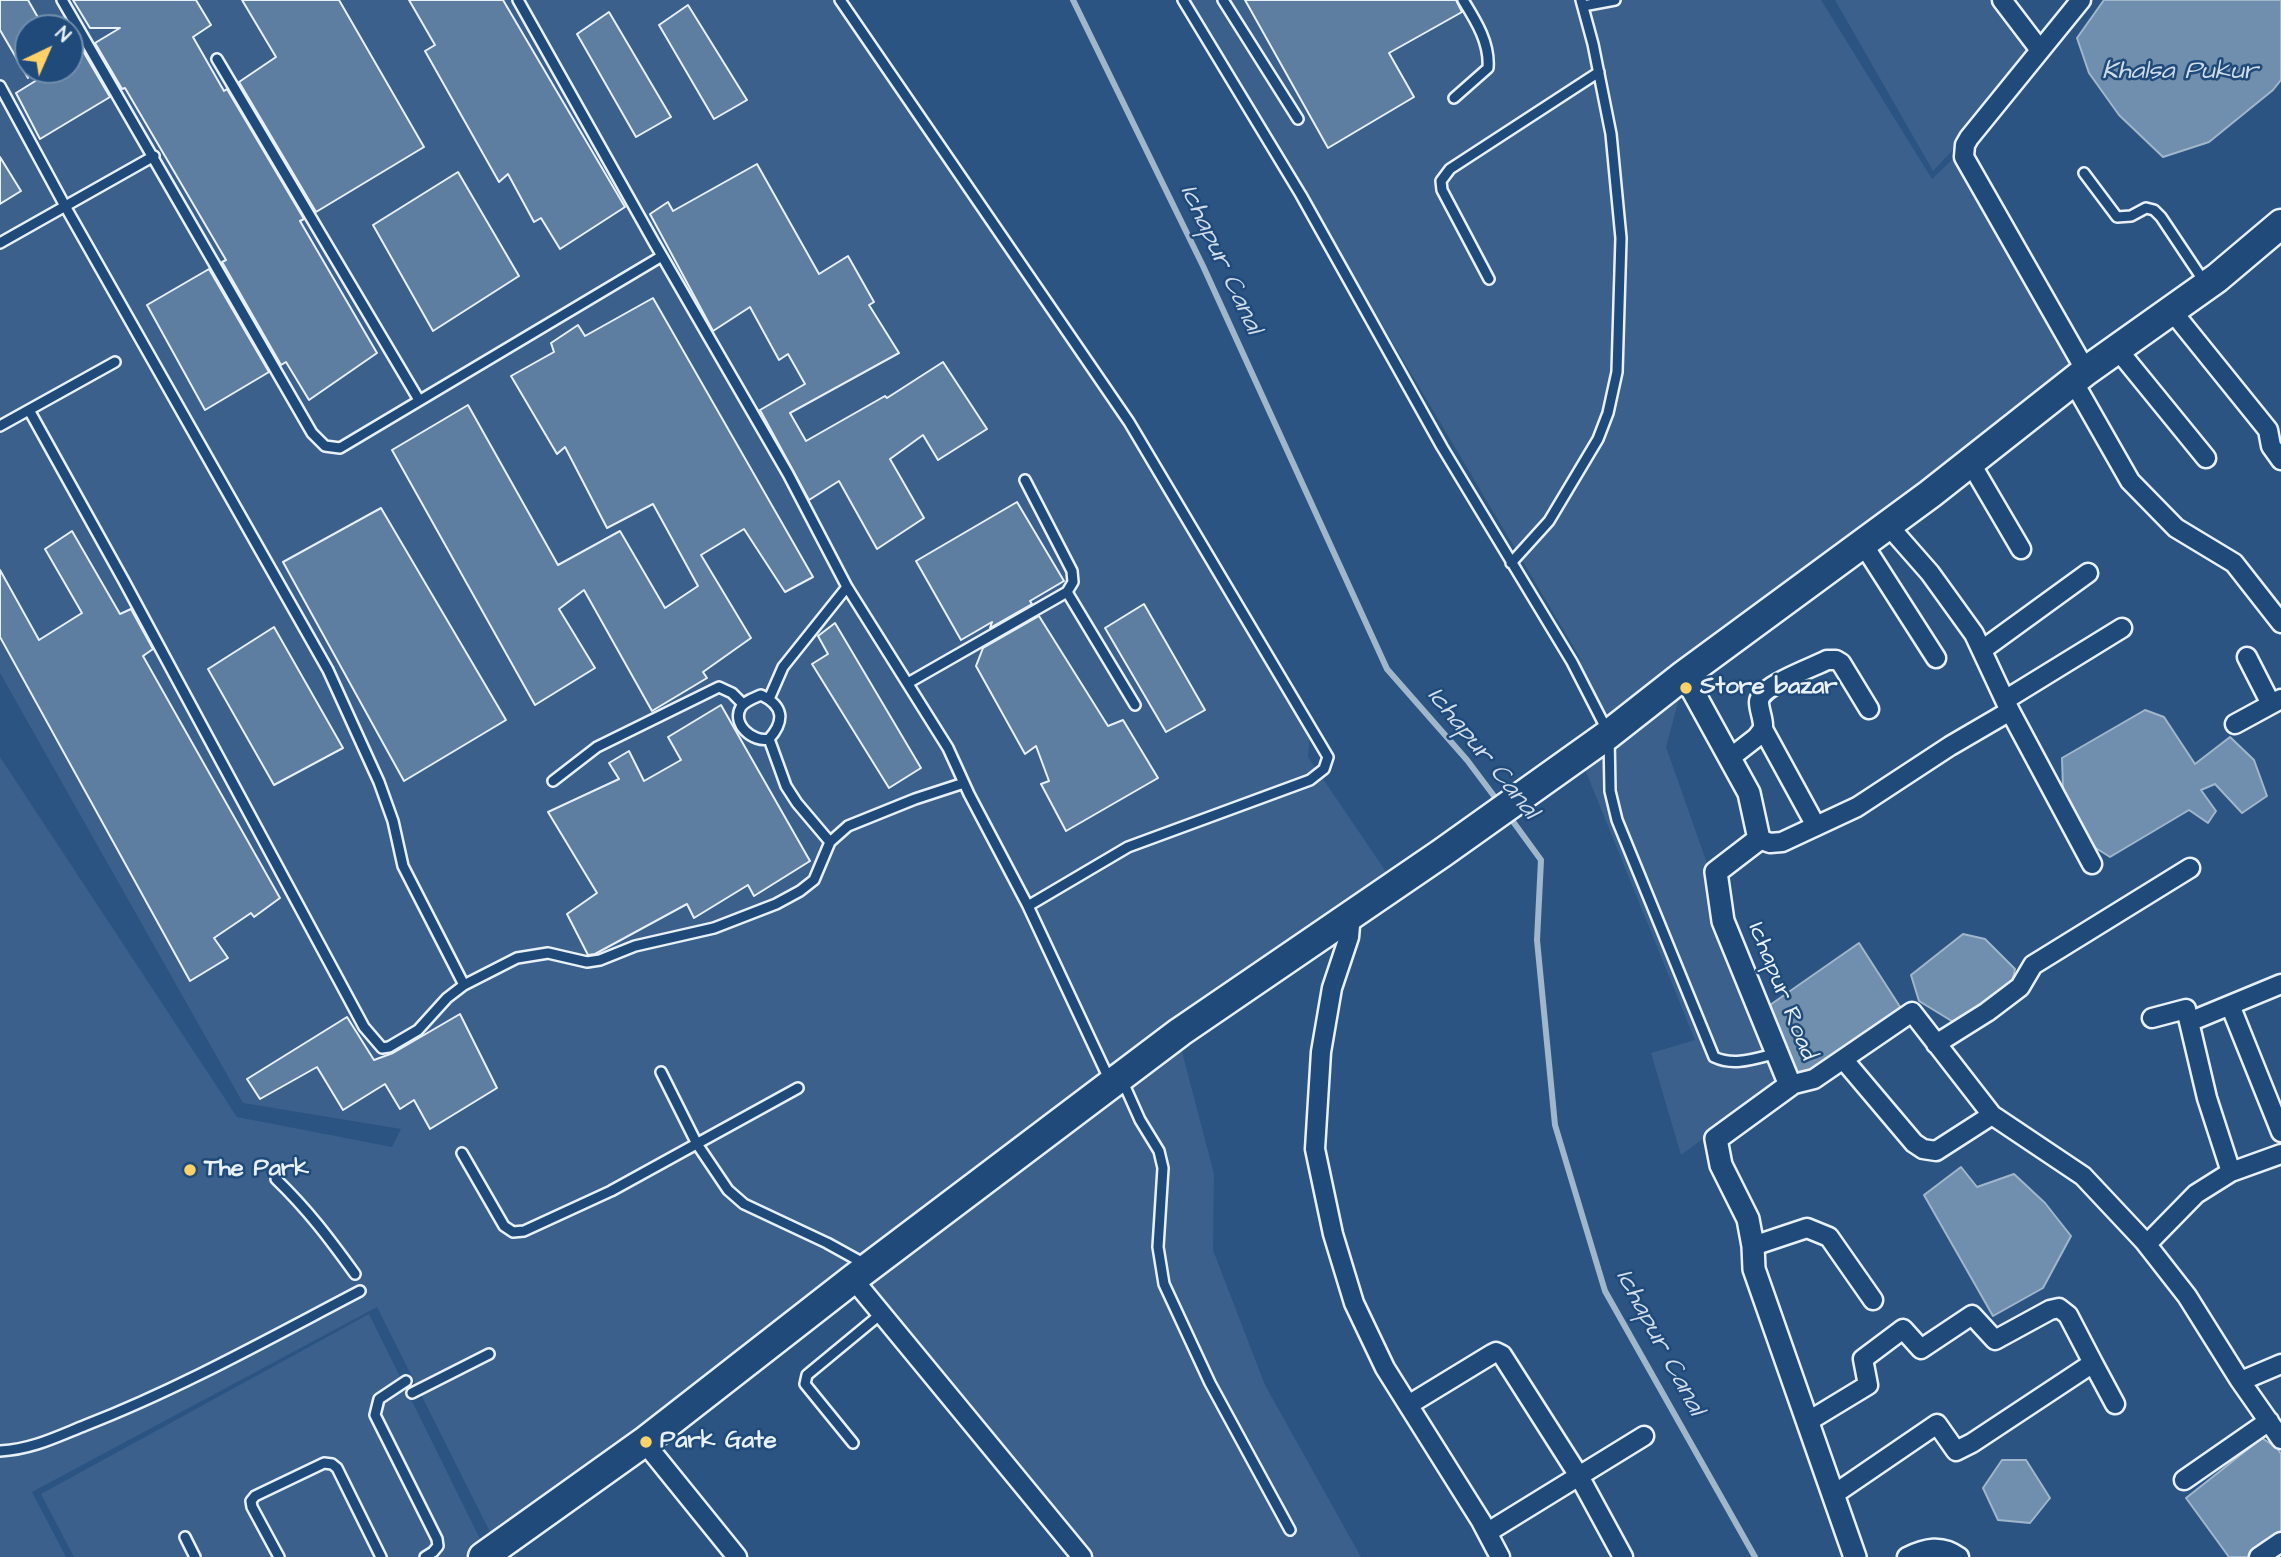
<!DOCTYPE html>
<html>
<head>
<meta charset="utf-8">
<style>
  body { margin:0 }
  #map { position:relative; width:2281px; height:1557px; overflow:hidden; background:#2b5482; font-family:"Architects Daughter",sans-serif }
  canvas { display:block }
  .north { position:absolute; left:14px; top:14px; width:70px; height:70px; box-sizing:border-box; background:#1f4a7a; border:2px solid #6f8dac; border-radius:50%; rotate:44deg; font-size:19px; font-weight:700; line-height:28px; text-align:center; color:#e8f1f8 }
  .north::after { content:''; display:block; margin:auto; width:24px; height:32px; background:#ffd166; clip-path:polygon(50% 0,100% 100%,50% 72%,0 100%) }
</style>
</head>
<body>
<div id="map">
<canvas width="2281" height="1557"></canvas>
<div class="north">N</div>
</div>
<script>
const context = document.querySelector('canvas').getContext('2d');
context.lineJoin = 'round';
function fill(path, color) { context.fillStyle = color; context.fill(path, 'evenodd'); }
function trace(path, color, width, dash) { context.strokeStyle = color; context.lineWidth = width; context.lineCap = dash ? 'butt' : 'round'; context.setLineDash(dash || []); context.stroke(path); }
function drawText(font, color, halo, rows, align = 'center') {
  context.font = font + ' "Architects Daughter",sans-serif'; context.lineWidth = 5; context.setLineDash([]); context.textBaseline = 'middle'; context.strokeStyle = halo; context.fillStyle = color; for (const [text, x, y, turn = 0] of rows) {
    context.save(); context.translate(x, y); context.rotate((+turn || 0) * Math.PI / 180); context.textAlign = isNaN(turn) ? turn : align; if (halo) context.strokeText(text, 0, 0); context.fillText(text, 0, 0); context.restore();
  }
}
fill(new Path2D(`
  M0,0H837L1134,434L1310,734L1308,757L1389,876L634,1441L491,1534L377,1307L32,1492L66,1557H0V757L237,1117L392,1147L401,1129L243,1103L0,673ZM28,28H70V70H28Z
  M1189,0H1821L1932,179L1956,156L2084,371L1599,734L1579,656Z
  M1835,0H1997L2033,46L1970,132L1933,171Z
  M1680,695L1666,747L1708,866L1711,912L1782,1081L1681,1155L1651,1053L1695,1040L1584,767Z
  M1180,1044L1214,1174L1213,1250L1265,1385L1361,1557H1088L862,1280Z
  M369,1314L484,1547L469,1557H74L41,1494Z`), '#3a608b');
const water = new Path2D(`
  M2104,0H2281V80L2273,90L2209,142L2163,157L2119,115L2089,73L2077,38Z
  M2145,710L2164,717L2195,764L2230,737L2254,760L2267,796L2242,813L2215,784L2201,790L2216,811L2208,823L2189,810L2110,857L2091,845L2063,789L2062,758Z
  M1963,934L1985,939L2015,969C2012,996 1977,1013 1955,1023L1919,1001L1911,975Z
  M1859,943L1904,1013L1812,1072H1796L1770,1005Z
  M1961,1167L1977,1187L2014,1174L2045,1203L2071,1236L2043,1288L1993,1316L1924,1195Z
  M2262,1438L2277,1448L2281,1454V1534L2248,1557H2229L2186,1498Z
  M2002,1460H2026L2050,1498L2030,1523L1998,1520L1983,1488Z`);
fill(water, '#708ead');
trace(water, '#a0b6cb', 2);
trace(new Path2D(`
  M1073,0L1203,266L1387,669L1467,760L1500,804
  M1509,816L1541,860L1537,940L1555,1125L1605,1291L1755,1557`), '#a0b6cb', 6);
const building = new Path2D(`
  M0,0H28L44,28H28V78L0,30Z
  M73,0H196L211,25L193,37L224,91L227,89L304,219L300,221L377,353L309,400L286,362L281,365L222,262L226,260L125,88L122,89L95,43L120,28H90Z
  M242,0H339L424,147L316,212L239,82L276,57Z
  M409,0H503L625,207L560,249L541,218L534,222L508,174L499,182L425,51L435,45Z
  M1245,0H1456L1462,12L1389,53L1414,97L1328,148Z
  M688,5L747,100L714,119L659,25Z
  M609,12L671,117L636,137L577,34Z
  M83,51L110,97L40,139L16,93L53,70H70V59Z
  M0,157L21,191L0,204Z
  M757,164L819,274L848,256L874,302L869,305L899,353L790,413L806,441L885,396L887,398L943,362L987,429L938,460L923,435L890,459L924,518L877,549L839,481L809,500L760,410L805,384L788,354L779,360L750,307L713,331L650,214L668,202L673,211Z
  M458,172L519,276L433,331L373,225Z
  M209,269L269,372L205,410L147,305Z
  M653,298L813,577L785,592L744,529L701,555L751,638L703,672L707,678L652,711L584,590L559,609L595,668L535,705L392,450L468,405L558,565L620,531L665,608L698,586L653,504L607,528L565,447L557,454L511,376L554,352L551,343L578,325L585,336Z
  M1017,502L1064,581L1030,601L1032,604L990,628L992,622L961,640L916,561Z
  M381,508L506,720L404,781L283,562Z
  M72,531L120,614L131,609L153,649L143,656L280,898L254,917L251,913L214,938L228,958L190,981L0,637V570L39,640L82,613L45,549Z
  M1144,604L1205,710L1166,732L1105,628Z
  M1039,616L1108,726L1123,720L1158,778L1066,831L1041,784L1049,781L1036,746L1025,754L976,666L983,648Z
  M835,623L921,768L889,788L812,664L828,654L818,636Z
  M274,627L343,748L274,785L208,669Z
  M721,705L810,861L754,896L748,885L694,918L687,904L595,954L588,955L567,914L597,893L548,812L619,779L609,763L629,751L644,781L681,760L668,737Z
  M460,1014L497,1088L430,1129L414,1100L400,1109L385,1084L343,1110L317,1067L260,1099L247,1079L347,1017L374,1060L393,1053Z`);
fill(building, '#5d7da1');
trace(building, '#e8f1f8', 2);
const service = new Path2D(`
  M62,0L312,433L325,446L340,448L662,256
  M518,0L655,244L788,474L847,587L948,748L969,794L1028,906L1110,1081
  M840,0L1129,422L1328,757L1324,769L1310,780L1128,847L1028,906
  M1183,0L1301,195L1442,447L1572,662L1609,734L1610,791L1617,820L1714,1057C1735,1067 1756,1058 1778,1053
  M1223,0L1298,119
  M1583,6L1615,0
  M217,59L419,400
  M0,86L65,206L328,670L379,782L393,821L403,866L464,985
  M1454,98L1488,68C1490,43 1476,21 1463,0
  M2084,173L2117,217L2131,216L2146,208L2154,210L2161,217L2205,283
  M0,243L154,156
  M1489,279L1442,190L1441,181L1450,169L1599,72
  M29,410L124,581L364,1027L382,1048L389,1047L418,1030L447,998L464,985L517,958L548,953L587,962L600,960L635,946L714,928L776,904L800,891L814,880L830,842L848,826L915,799L964,783
  M0,426L115,362
  M1511,563L1549,521L1598,439L1608,413L1617,372L1621,238L1611,134L1593,44L1581,0
  M1067,592L1135,705
  M908,683L1067,592L1073,582L1072,571L1025,480
  M769,699L783,667L847,587
  M769,739C753,743 731,724 741,707C745,701 754,698 761,695C784,706 785,721 769,739L786,786L797,803L830,842
  M553,781L597,747L719,687L732,693L743,704
  M661,1072L697,1144L728,1190L744,1204L827,1243L865,1264
  M1123,1082L1140,1120L1159,1151L1163,1168L1158,1247L1164,1284L1210,1383L1290,1530
  M462,1153L504,1226L513,1232L524,1231L611,1191L798,1088
  M276,1179C308,1210 329,1238 355,1274
  M406,1381L379,1399L375,1415L437,1539L438,1546L433,1552L425,1557
  M412,1393L489,1354
  M853,1443L805,1384L807,1375L882,1313
  M0,1451C33,1449 56,1437 86,1425C181,1388 270,1338 360,1291
  M185,1537L195,1557
  M279,1557L252,1507L251,1501L255,1496L324,1463L332,1464L337,1468L381,1557`);
const minor = new Path2D(`
  M2002,0L2040,50
  M2081,0L1969,138L1965,145L1964,157L2086,371
  M2172,311L2268,430L2271,446L2281,460
  M2118,350L2206,458
  M2073,381L2130,481L2176,528L2234,563L2281,623
  M1970,462L2021,549
  M1887,524L1930,573L1974,634L2010,711L2092,864
  M1863,544L1936,658
  M1982,650L2088,573
  M2247,657L2271,704
  M2005,700L2122,628
  M2235,724L2281,699
  M1763,729L1816,826
  M1730,758L1757,737L1763,729C1764,719 1759,711 1759,702C1759,686 1814,667 1827,660H1836L1841,663L1869,709
  M1759,839L1770,843L1782,842L1857,807L1950,746L2010,711
  M1351,914L1349,937L1332,988L1321,1052L1315,1149L1333,1234L1354,1303L1385,1368L1481,1521L1500,1557
  M2230,1005L2281,1132
  M2152,1018L2186,1009L2207,1098L2231,1172
  M2189,1022L2281,984
  M1936,1044L1987,1012L2020,987L2033,965L2190,868
  M1843,1059L1914,1143L1923,1149L1936,1151L1992,1115
  M1790,1085L1814,1079L1912,1012L1992,1115L2083,1176L2144,1241L2187,1296L2239,1379L2281,1439
  M2147,1244L2196,1194L2231,1172L2281,1154
  M1753,1246L1807,1228L1829,1237L1873,1300
  M853,1279L1082,1557
  M2241,1381L2281,1364
  M1410,1404L1492,1354L1496,1352L1502,1355L1579,1476L1623,1557
  M1807,1422L1868,1385L1863,1359L1903,1329L1921,1349L1972,1315L1995,1340L2050,1310L2059,1308L2068,1315L2093,1363
  M644,1442L737,1557
  M2184,1480L2269,1421
  M1833,1495L1937,1424L1956,1451L1972,1443L2093,1363L2115,1404
  M1488,1532L1644,1436
  M1907,1557C1925,1548 1942,1544 1959,1557
  M2259,1557L2281,1542`);
const tertiary = new Path2D(`
  M1684,675L1749,793L1759,839L1716,872L1723,921L1790,1085L1716,1139L1721,1165L1748,1219L1753,1246L1754,1269L1855,1557`);
const primary = new Path2D(`
  M483,1557L644,1442L853,1279L1180,1032L1442,853L1609,734L1684,675L1930,494L2086,371L2217,278L2281,224`);
trace(service, '#e8f1f8', 14);
trace(minor, '#e8f1f8', 23);
trace(tertiary, '#e8f1f8', 26);
trace(primary, '#e8f1f8', 33);
trace(service, '#1f4a7a', 9);
trace(minor, '#1f4a7a', 18);
trace(tertiary, '#1f4a7a', 21);
trace(primary, '#1f4a7a', 28);
for (const [x, y, r, color] of [
  [1686,688,7,"#ffd166"],
  [190,1170,7,"#ffd166"],
  [646,1442,7,"#ffd166"]
]) { const dot = new Path2D(); dot.arc(x, y, r, 0, 2 * Math.PI); context.fillStyle = color; context.fill(dot); trace(dot, '#1f4a7a', 2.5); }
drawText('bold 24px', '#e8f1f8', '#1f4a7a', [
  ["Store bazar",1700,688],
  ["The Park",204,1170],
  ["Park Gate",660,1442]
], 'left');
drawText('24px', '#e8f1f8', '#1f4a7a', [
  ["Ichapur Road",1781,992,68]
]);
drawText('italic 26px', '#d0dde9', '#1f4a7a', [
  ["Khalsa Pukur",2180,73],
  ["Ichapur Canal",1220,260,65],
  ["Ichapur Canal",1482,754,51],
  ["Ichapur Canal",1659,1343,62]
]);
</script>
</body>
</html>
